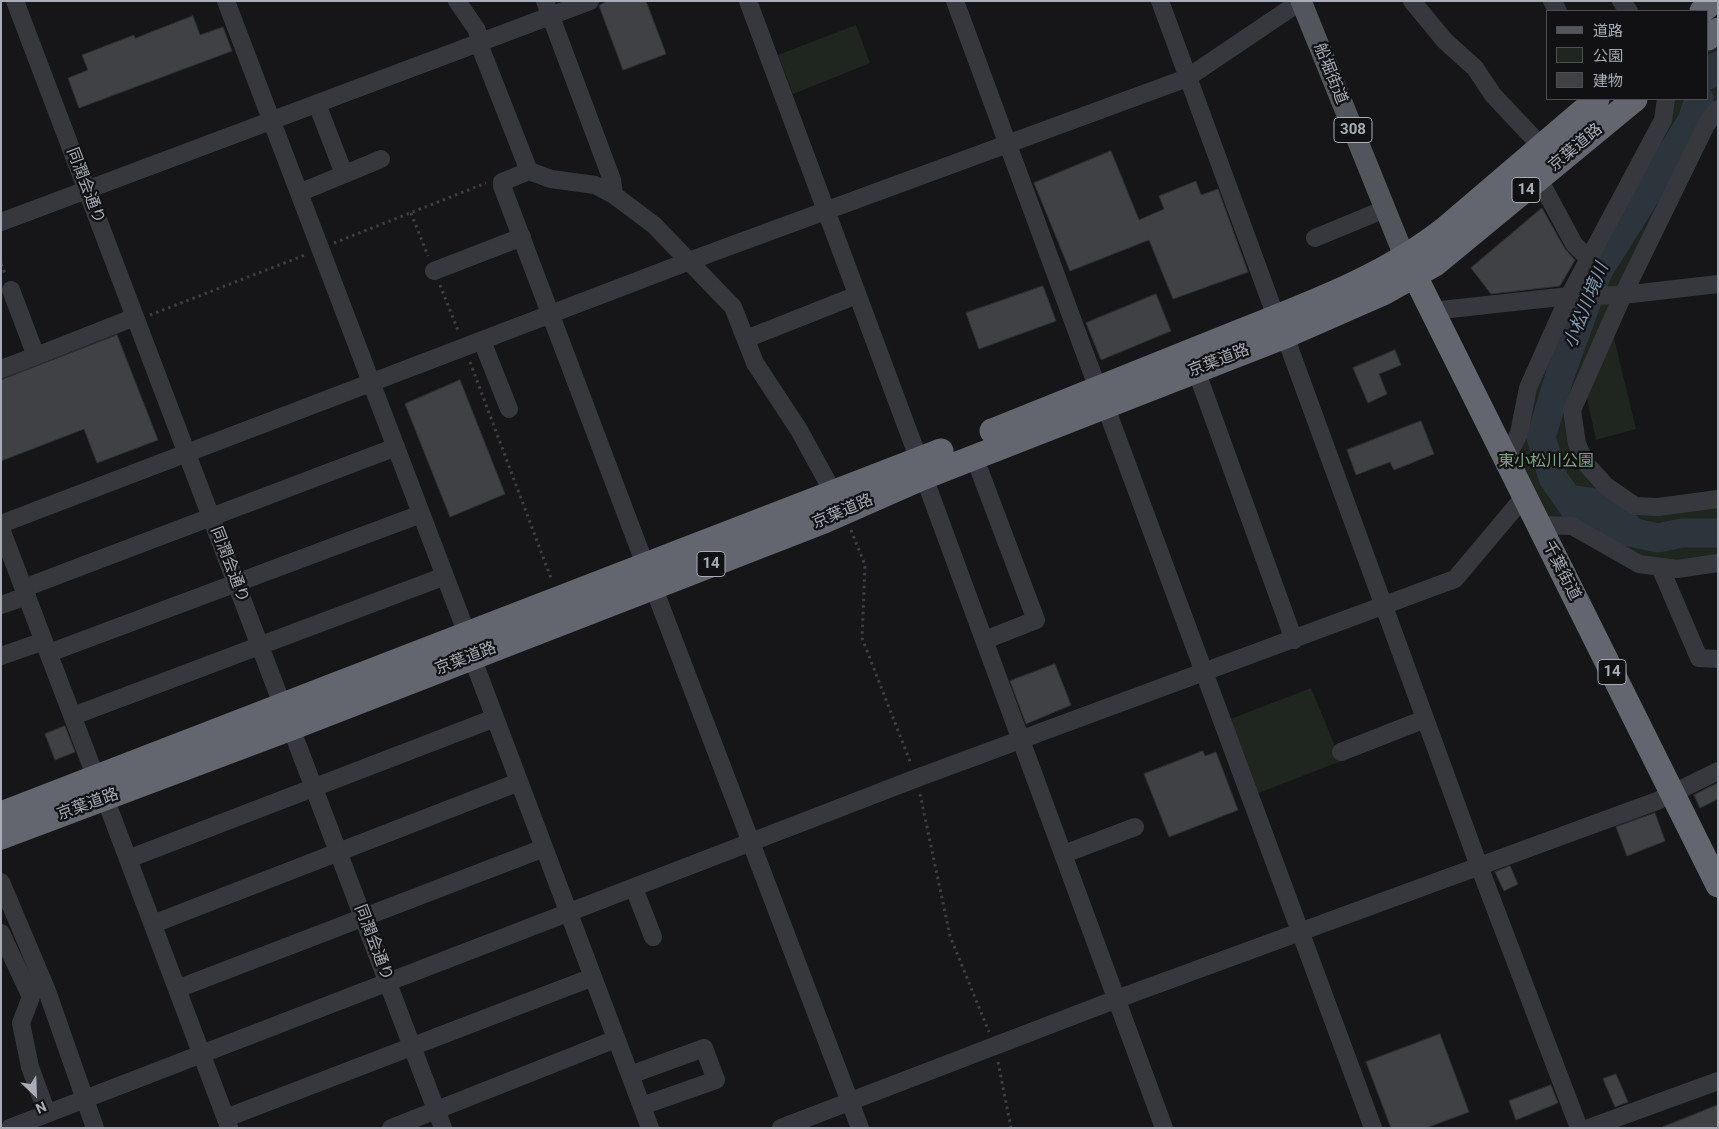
<!DOCTYPE html>
<html>
<head>
<meta charset="utf-8">
<style>
  body { margin:0 }
  #map { position:relative; width:1719px; height:1129px; overflow:hidden; background:#161618; font-family:Roboto,"Noto Sans JP",sans-serif }
  canvas { display:block }
  .frame { position:absolute; inset:0; border:2px solid #a8adb8; pointer-events:none }
  .legend { position:absolute; left:1546px; top:10px; width:162px; height:90px; box-sizing:border-box; background:#111113; border:1px solid #4d4f55; margin:0; padding:6px 9px; list-style:none; font-size:15px; color:#a8adb8 }
  .legend li { display:flex; align-items:center; gap:10px; height:25px }
  .legend b { width:25px; border:1px solid #4d4f55 }
  .north { position:absolute; left:10px; top:1069px; width:50px; height:50px; -webkit-text-stroke:4px #111113; paint-order:stroke; rotate:156deg; font-size:14px; font-weight:700; line-height:20px; text-align:center; color:#a8adb8 }
  .north::after { content:''; display:block; margin:auto; width:18px; height:22px; background:#a8adb8; clip-path:polygon(50% 0,100% 100%,50% 72%,0 100%) }
</style>
</head>
<body>
<div id="map">
<canvas width="1719" height="1129"></canvas>
<div class="frame"></div>
<ul class="legend">
<li><b style="height:6px;background:#53555c"></b>道路</li>
<li><b style="height:14px;background:#1e261f"></b>公園</li>
<li><b style="height:14px;background:#404145"></b>建物</li>
</ul>
<div class="north">N</div>
</div>
<script>
const context = document.querySelector('canvas').getContext('2d');
context.lineJoin = 'round';
function fill(path, color) { context.fillStyle = color; context.fill(path, 'evenodd'); }
function trace(path, color, width, dash) { context.strokeStyle = color; context.lineWidth = width; context.lineCap = dash ? 'butt' : 'round'; context.setLineDash(dash || []); context.stroke(path); }
function drawText(font, color, halo, rows, align = 'center') {
  context.font = font + ' Roboto,"Noto Sans JP",sans-serif'; context.lineWidth = 4.5; context.setLineDash([]); context.textBaseline = 'middle'; context.strokeStyle = halo; context.fillStyle = color; for (const [text, x, y, turn = 0] of rows) {
    context.save(); context.translate(x, y); context.rotate((+turn || 0) * Math.PI / 180); context.textAlign = isNaN(turn) ? turn : align; if (halo) context.strokeText(text, 0, 0); context.fillText(text, 0, 0); context.restore();
  }
}
fill(new Path2D(`
  M856,25L870,63L793,94L778,55Z
  M1718,30V109L1580,391L1577,444L1635,506L1718,499V563L1643,565L1572,526L1538,525L1506,460L1523,411L1666,99H1708V38Z
  M1613,334L1636,429L1596,440L1586,393Z
  M1311,688L1341,761L1256,794L1228,720Z`), '#1e261f');
trace(new Path2D(`
  M1708,75L1718,66
  M1699,99L1692,121L1598,271L1560,375L1541,437L1553,478L1584,522L1658,538L1682,533H1718
  M1569,499L1602,504L1633,532`), '#2c353c', 29);
const building = new Path2D(`
  M607,1H646L666,54L623,70L599,6Z
  M193,16L200,35L223,27L232,51L79,108L68,78L88,70L82,55L134,35L135,38Z
  M1111,151L1139,220L1164,209L1159,196L1196,181L1201,195L1218,189L1248,272L1173,299L1149,240L1070,271L1034,183Z
  M1542,208L1565,249L1575,260L1560,286L1491,294L1471,268Z
  M1043,286L1056,321L979,349L966,313Z
  M1156,294L1171,331L1101,360L1086,323Z
  M117,335L158,440L97,463L84,429L1,461V380Z
  M1395,350L1401,365L1379,374L1387,394L1368,403L1353,368Z
  M460,380L505,494L450,517L405,404Z
  M1421,421L1434,454L1394,470L1390,462L1356,475L1347,450Z
  M1055,664L1071,705L1026,724L1010,681Z
  M65,726L75,752L55,760L45,734Z
  M1203,751L1205,756L1216,752L1238,810L1169,837L1144,774Z
  M1718,783V799L1700,808L1694,795Z
  M1655,813L1665,841L1627,856L1616,827Z
  M1510,866L1518,884L1504,891L1495,872Z
  M1440,1034L1469,1112L1426,1128H1391L1366,1062Z
  M1616,1074L1628,1102L1615,1107L1603,1079Z
  M1551,1085L1558,1103L1516,1120L1509,1101Z
  M1718,1105V1128H1663V1127Z`);
fill(building, '#404145');
trace(building, '#303034', 1);
trace(new Path2D(`
  M411,213L428,256
  M334,243L486,183
  M1,264L6,276
  M440,285L459,333
  M150,315L305,255
  M470,362L552,581
  M851,530L865,565L862,638L911,764
  M920,794L950,936L989,1032
  M998,1062L1011,1128`), '#3d3f44', 3, [2.5, 4]);
trace(new Path2D(`
  M15,1L443,1128
  M226,1L467,634
  M457,1L477,30L481,49L529,171L551,179L595,185L614,195L654,225L733,307L755,363L799,430L834,494
  M545,1L612,180L614,195
  M748,1L919,460
  M955,1L1098,389
  M1160,1L1276,317
  M1412,1L1445,41L1475,68L1493,95L1542,147
  M1552,1L1558,11
  M1621,1L1629,11
  M317,104L344,174
  M1718,109L1706,125L1623,295L1572,410L1577,444L1587,465L1606,486L1635,506L1658,507L1718,499
  M529,171L502,182V186L646,567
  M1539,179L1574,244L1589,259
  M299,193L381,159
  M1,222L590,1
  M1315,238L1385,209
  M434,271L522,237
  M1432,311L1569,296L1623,295L1718,284
  M1285,336L1479,866L1579,1128
  M746,339L857,295
  M482,341L509,409
  M36,356L135,317
  M1,369L36,356L11,290
  M1196,370L1294,640
  M1105,405L1373,1128
  M1506,460L1519,433L1528,388L1569,296L1663,120L1666,99
  M980,472L1036,620L985,640
  M924,477L1164,1128
  M1,524L700,257L1187,78L1301,1
  M1538,525L1572,526L1639,564L1677,569L1718,563
  M1,529L96,778
  M1660,567L1699,658L1718,659
  M653,586L860,1128
  M24,588L396,447
  M1,605L27,596
  M49,653L421,514
  M1,656L44,641
  M472,657L650,1128
  M73,716L445,576
  M1341,752L1425,719
  M105,798L229,1127
  M1064,854L1135,827
  M128,859L495,718
  M1,882L47,991L95,1128
  M634,888L653,937
  M153,924L519,782
  M1,933L31,997L21,1023L30,1067L47,1113
  M177,989L544,848
  M630,1075L704,1048L716,1080L642,1106
  M226,1118L593,977
  M10,1128L917,778L1455,579L1524,497
  M391,1128L616,1039
  M781,1128L1117,999L1657,801L1718,771
  M1589,1128L1718,1081`), '#37383d', 18);
trace(new Path2D(`
  M1301,1L1405,258`), '#53555c', 21);
trace(new Path2D(`
  M1702,11L1714,1
  M1708,38L1718,30
  M1408,262L1718,885
  M992,431C1072,399 1152,367 1231,335C1306,305 1383,278 1446,228L1597,99
  M1,814L941,451
  M1,837L291,728L824,521L924,477L1285,336L1383,293L1435,264L1635,99`), '#63666e', 25);
for (const [x, y, w] of [
  [1353,130,38],
  [1526,190,28],
  [711,564,28],
  [1612,672,28]
]) { const box = new Path2D(); box.roundRect(x - w / 2, y - 12.5, w, 25, 4); context.fillStyle = '#111113'; context.fill(box); trace(box, '#a8adb8', 1); }
drawText('bold 15px', '#a8adb8', null, [
  ["308",1353,130],
  ["14",1526,190],
  ["14",711,564],
  ["14",1612,672]
]);
drawText('16px', '#a8adb8', '#111113', [
  ["船堀街道",1330,74,68],
  ["京葉道路",1576,148,-40],
  ["同潤会通り",85,186,69],
  ["京葉道路",1219,361,-21],
  ["京葉道路",843,512,-23],
  ["同潤会通り",229,565,69],
  ["千葉街道",1561,571,63],
  ["京葉道路",466,659,-21],
  ["京葉道路",88,805,-20],
  ["同潤会通り",373,943,69]
]);
drawText('16px', '#7fa381', '#111113', [
  ["東小松川公園",1546,462]
]);
drawText('italic 18px', '#7f9bb3', '#111113', [
  ["小松川境川",1587,306,-68]
]);
</script>
</body>
</html>
